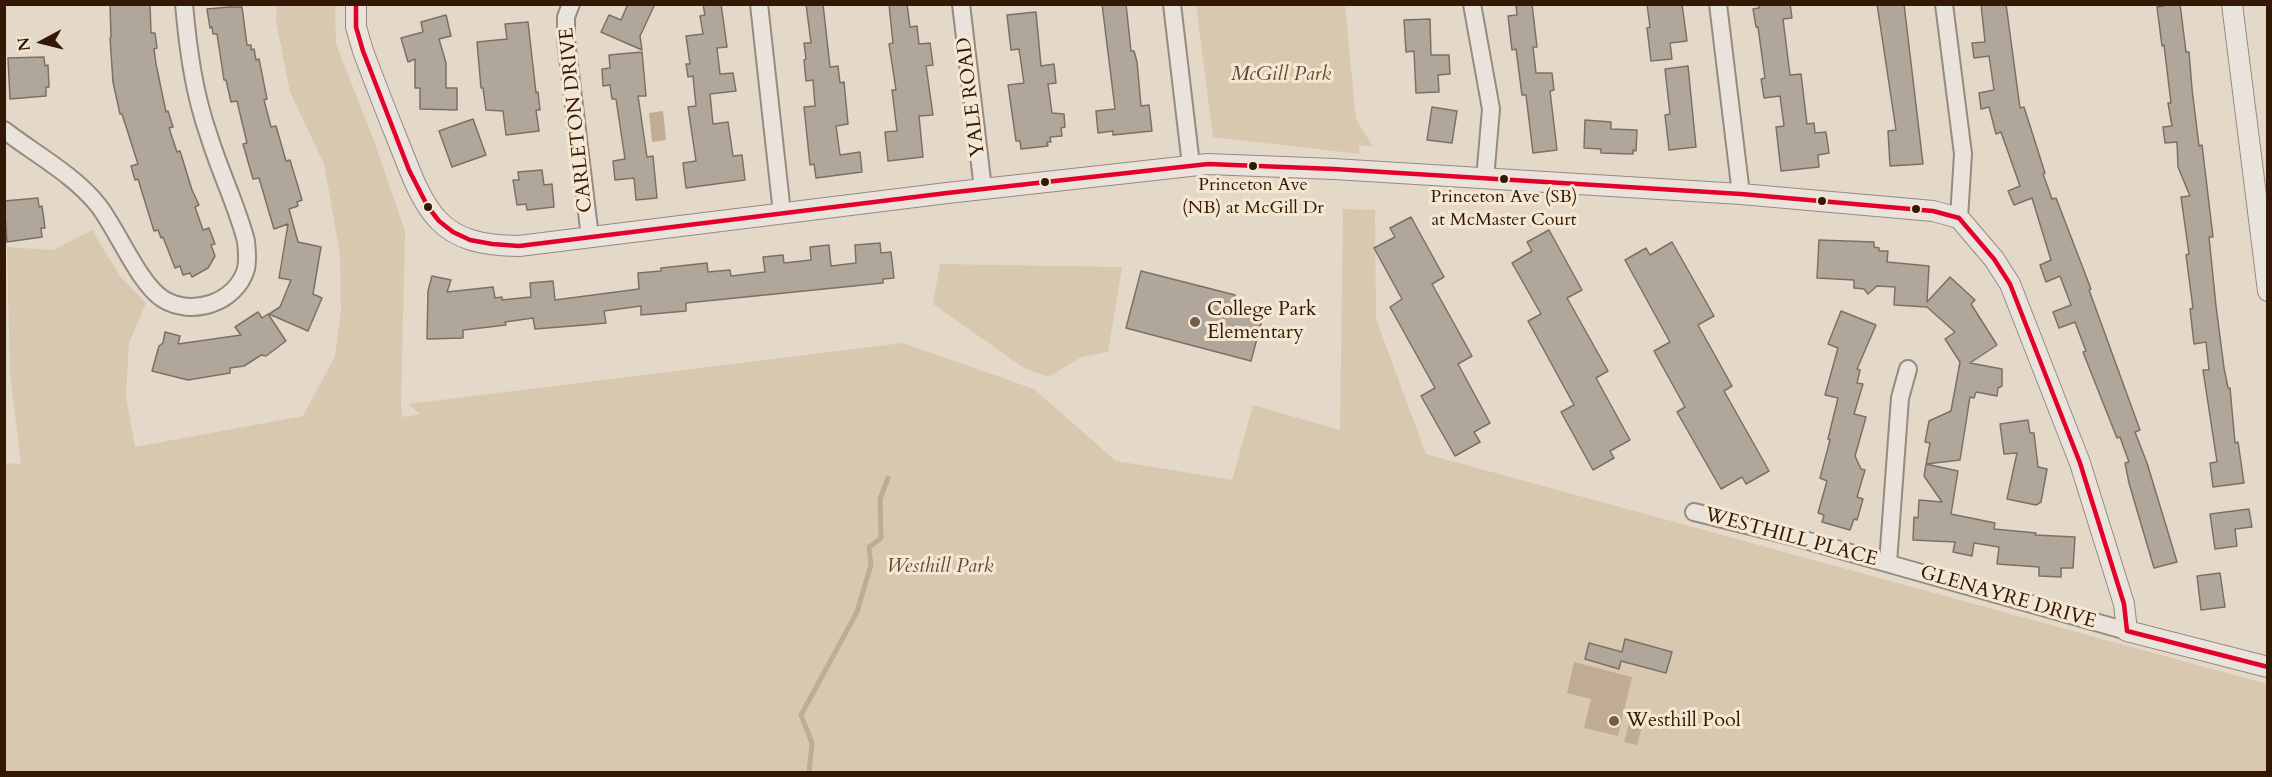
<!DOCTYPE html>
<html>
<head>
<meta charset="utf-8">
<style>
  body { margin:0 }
  #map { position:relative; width:2272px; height:777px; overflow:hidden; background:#e4d9c8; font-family:Cardo,serif }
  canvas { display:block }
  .frame { position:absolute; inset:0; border:6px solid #341806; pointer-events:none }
  .north { position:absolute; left:12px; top:12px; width:60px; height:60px; -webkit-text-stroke:4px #f5e8d3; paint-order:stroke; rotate:263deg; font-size:16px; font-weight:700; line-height:24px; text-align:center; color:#341806 }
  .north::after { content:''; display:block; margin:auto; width:21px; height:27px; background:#341806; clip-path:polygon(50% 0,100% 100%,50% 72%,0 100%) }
</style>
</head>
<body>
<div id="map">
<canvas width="2272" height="777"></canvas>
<div class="frame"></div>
<div class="north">N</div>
</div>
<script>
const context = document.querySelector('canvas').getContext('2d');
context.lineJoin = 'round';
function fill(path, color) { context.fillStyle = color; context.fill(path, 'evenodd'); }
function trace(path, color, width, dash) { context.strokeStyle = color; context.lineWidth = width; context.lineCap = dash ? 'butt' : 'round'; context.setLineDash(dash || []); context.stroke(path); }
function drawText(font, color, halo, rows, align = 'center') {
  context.font = font + ' Cardo,serif'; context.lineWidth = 6; context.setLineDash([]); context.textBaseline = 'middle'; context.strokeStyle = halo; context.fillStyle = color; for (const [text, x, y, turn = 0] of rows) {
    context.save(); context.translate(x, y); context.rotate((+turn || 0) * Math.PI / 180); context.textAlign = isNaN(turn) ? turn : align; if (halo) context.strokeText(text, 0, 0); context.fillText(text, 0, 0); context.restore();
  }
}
fill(new Path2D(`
  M277,5H335L336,44L373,138L405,231L401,405L403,417L420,414L408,404L903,343L1034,389L1116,461L1232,480L1253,405L1340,430L1343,209L1375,210L1376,319L1426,454L2267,684V772H5L4,463L21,464L10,373L7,247L53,250L92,230L120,276L146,303L129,343L126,396L135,447L303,416L335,356L341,310L340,254L324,164L290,92L276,21Z
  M1196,5H1345L1356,119L1373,147L1359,145L1360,154L1213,137Z
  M940,264L1122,267L1108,352L1082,357L1048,377L1024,368L933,304Z`), '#d9c8b0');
fill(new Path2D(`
  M663,111L666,140L652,142L649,113Z
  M1574,662L1632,677L1618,736L1584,728L1591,699L1567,693Z
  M1632,711L1645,715L1637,745L1624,742Z`), '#c0ac94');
trace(new Path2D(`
  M809,772L812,743L801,715L857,612L871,565L869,547L881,538L880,499L888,478`), '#c0ac94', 5);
const building = new Path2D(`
  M110,4H150L151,33H155L157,48L154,49L156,64L166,112L168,111L173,127L169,128L177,152L180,151L192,190L199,205L195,207L203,230L209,228L215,244L211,245L215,256L208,268L192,277L190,273L183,275L180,266L175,268L163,237L161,238L158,230L154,231L138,179L135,180L131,166L138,164L122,114H120L113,82L110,38L111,37Z
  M628,4H655L640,36L642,50L601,32L609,15L621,20Z
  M703,4H721L727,47L717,48L720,74L733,73L736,91L710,94L713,124L728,122L733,156L742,155L745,180L686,188L683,163L696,161L688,107L696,106L693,76L688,77L686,64H690L686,36L703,34L700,16L705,15Z
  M806,4H823L830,67L838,66L840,83L844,82L848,124L836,126L840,155L860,152L862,172L816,178L814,164L810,165L804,107L815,106L813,80L806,81L804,60L806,59L804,43H811Z
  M889,4H907L910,27L917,26L919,44L930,43L933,65L926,66L933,115L919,116L923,157L888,161L885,132L897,131L892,90H896L889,44L893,43Z
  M1102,4H1126L1131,51H1134L1137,62L1141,106L1149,105L1152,131L1113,135V131L1098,133L1096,111L1115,109Z
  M1516,4H1532L1537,47H1533L1536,73H1552L1554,90L1550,91L1557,150L1533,153L1526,95H1522L1516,49L1512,50L1508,16L1517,15Z
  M1647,4H1682L1687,41L1670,43L1672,59L1651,61L1647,28L1650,27Z
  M1759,4H1790L1792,18L1783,19L1790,75L1801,74L1807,124L1814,123L1815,133L1826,132L1829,153L1818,155L1819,167L1781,171L1776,127L1784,126L1780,96L1764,98L1761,79L1765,78L1758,27H1756L1753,9L1759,8Z
  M1877,4H1904L1923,164L1890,166L1888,131L1896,130Z
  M1981,4H2006L2020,108L2024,107L2045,173L2043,174L2052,199L2056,198L2091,289L2089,290L2140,430L2135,432L2147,463L2177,562L2154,568L2129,483L2125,463L2129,462L2120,437L2117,438L2096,385L2083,352L2086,351L2075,322L2059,328L2053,312L2071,305L2060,276L2046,282L2040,265L2051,260L2032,198L2014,205L2008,191L2020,186L2001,132L1996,134L1989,107L1981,109L1979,93L1994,90L1989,56L1974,58L1972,43L1985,42Z
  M2173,4H2180L2186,52H2189L2192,89L2199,146L2202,145L2213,237H2209L2216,306L2224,368L2228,388H2230L2235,443L2238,442L2244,483L2213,487L2210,463L2217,462L2203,370H2209L2206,342L2194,344L2190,309L2193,308L2186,255L2189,254L2181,197L2190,196L2178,167L2177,142L2165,143L2163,127L2172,126L2168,103H2171L2164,45L2162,46L2157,7Z
  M229,7H242L247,45H251V50L254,49L256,60L259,59L267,99L264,100L271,127L276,126L286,161L290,160L302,200L297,202L298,206L289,209L298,242L321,247L313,294L322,298L308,331L269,314L280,307L291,280L279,278L288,224L274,229L259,178L253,179L243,144L247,143L237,101L231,102L226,80H224L217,34H213L212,27L210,28L207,9Z
  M1036,12L1041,66L1054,64L1056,83L1048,84L1052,113L1064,114L1065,127L1061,128L1062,136L1050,137L1051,142H1047L1048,146L1021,149L1020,141H1016L1008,85L1024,83L1019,49L1011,50L1007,15Z
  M446,15L451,36L439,39L446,63V88H457V110L420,109V88H415V59L408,62L401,38L423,32L421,22Z
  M1430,19L1431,55H1449L1450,74L1438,75L1439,92L1416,93L1414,51L1406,52L1404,20Z
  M528,22L536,93L538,92L540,110H536L539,131L506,135L503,111L486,110L483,88H481L477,42L507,39L505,24Z
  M642,52L646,96H638L647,157L653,156L657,198L636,200L634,178L615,180L613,161L625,159L616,99H612L610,85L603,86L602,69L610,68L609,55Z
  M44,57L45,66L48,65L49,87H46V96L10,99L8,58Z
  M1688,66L1696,147L1669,150L1665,115L1670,114L1665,69Z
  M1432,107L1457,111L1452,143L1427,140Z
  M473,119L486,155L452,167L439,131Z
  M1585,120L1611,122V129L1637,130L1636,151L1633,150V154L1601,153V149L1584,148Z
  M542,170L544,185L552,184L554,207L527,210L526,204L517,205L513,180H519L518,172Z
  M38,198L39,207L42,206L45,228H41L42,237L7,242L4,201Z
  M1411,217L1444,277L1432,284L1472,356L1458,364L1490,423L1474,432L1480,442L1455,456L1421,396L1435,388L1390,307L1402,299L1374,248L1395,237L1390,228Z
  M1549,230L1582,290L1567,298L1608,371L1596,378L1630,440L1610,451L1614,458L1593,470L1561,412L1574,405L1528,321L1541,314L1512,263L1532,251L1527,242Z
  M1819,240L1874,242V247L1879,248V251H1888L1887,262L1929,266L1927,302L1950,277L1975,300L1971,304L1997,345L1970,363L2002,369V386L1998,388L1997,396L1976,392L1974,398L1970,397L1960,460L1926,464L1958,471L1951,514L1995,523L1994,529L2036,533L2035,535L2075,537L2073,568H2061V577L2039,576V567L1997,564L1999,547L1974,543L1972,556L1953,552L1955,542L1913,540L1914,517L1918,518L1919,500L1942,502L1924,476L1930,443L1925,442L1929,421L1951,411L1960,362L1945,339L1955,332L1927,307L1894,305L1895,287L1877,286L1868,294L1864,289L1854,288V280L1817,278Z
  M1672,242L1714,316L1698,325L1732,386L1724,391L1769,471L1746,484L1742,477L1721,489L1677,412L1685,407L1654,351L1670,342L1625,260L1646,248L1650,255Z
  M880,243L881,253L891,252L894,278L883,279V283L686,303V311L641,315V306L604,311L606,323L585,325L535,329L533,318L505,322L506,325L463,330V338L427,339L428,291L432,276L451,280L447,292L493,287L495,298L502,297V300L531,297L530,283L553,281L555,300L639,289L638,273L661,271V268L707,263L708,272L730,270L731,276L765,272L763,257L783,255L784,263L811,260L810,247L829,245L831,266L856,263L855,245Z
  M1141,271L1235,295L1232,307L1263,316L1251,361L1126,328Z
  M1841,311L1876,325L1857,369L1860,370L1857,383L1863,384L1854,414L1866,417L1855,456L1861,469L1865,470L1857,497L1863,499L1857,520L1854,519L1850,530L1822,522L1824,515L1818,513L1827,481L1820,478L1830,440L1828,439L1838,398L1825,395L1838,348L1828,344Z
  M258,312L262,318L268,314L286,341L266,356L261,355L244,366L230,368V373L188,380L152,371L159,346L163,343L165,332L180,336L178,344L241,335L235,327Z
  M2028,420L2030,433H2034L2038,467L2047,469L2041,502L2036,505L2007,499L2017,453L2004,454L2000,424Z
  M2249,509L2252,527L2235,529L2237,546L2215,549L2210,514Z
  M2220,573L2225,607L2201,610L2197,576Z
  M1625,639L1672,652L1666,673L1621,661L1619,669L1585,659L1589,643L1622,652Z`);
fill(building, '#b0a79a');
trace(building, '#7b7066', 1.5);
const minor = new Path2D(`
  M571,4L566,17V40L590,237
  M759,4L782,213
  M961,4L983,189
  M1172,4L1191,165
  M1472,4L1491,109L1485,179
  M1718,4L1741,194
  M1944,4L1963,154L1959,218
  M4,130C35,154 73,174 98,205C117,229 139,284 163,299C192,317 236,303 246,269C248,260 247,250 246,241C237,206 220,172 209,136C194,94 188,49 184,4
  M1694,512L1787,535L2127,631
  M1888,563L1900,398L1908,369`);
const tertiary = new Path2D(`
  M356,4V27L363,51C375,83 387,114 400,146C426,213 439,246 519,246L947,193L1208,164L1334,169L1741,194L1933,211L1959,218L1994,259L2010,284L2080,463L2124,604L2127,631L2268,667
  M2232,4L2268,291`);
trace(minor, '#958b7f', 20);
trace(tertiary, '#958b7f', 22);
trace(minor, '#e9e3db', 16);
trace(tertiary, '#e9e3db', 20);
trace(new Path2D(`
  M356,4V27L363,51L409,170L428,207L439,221L453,232L470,240L492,244L519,246L947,193L1208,164L1334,169L1741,194L1933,211L1959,218
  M1959,218L1994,259L2010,284L2080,463L2124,604L2127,631
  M2127,631L2268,667`), '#e4002b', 4.5);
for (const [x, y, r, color] of [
  [1253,166,5,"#341806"],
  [1504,179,5,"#341806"],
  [1045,182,5,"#341806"],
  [1822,201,5,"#341806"],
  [428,207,5,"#341806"],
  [1916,209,5,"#341806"],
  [1195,322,6,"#725c4a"],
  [1614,721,6,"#725c4a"]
]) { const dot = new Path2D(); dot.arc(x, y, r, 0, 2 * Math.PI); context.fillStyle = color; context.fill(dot); trace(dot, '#f5e8d3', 2); }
drawText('18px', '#341806', '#f5e8d3', [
  ["Princeton Ave",1253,186],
  ["(NB) at McGill Dr",1253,209],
  ["Princeton Ave (SB)",1504,198],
  ["at McMaster Court",1504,221]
]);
drawText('italic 20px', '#634933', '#f5e8d3', [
  ["McGill Park",1281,75],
  ["Westhill Park",940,567]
]);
drawText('20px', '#341806', '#f5e8d3', [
  ["YALE ROAD",972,97,-97],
  ["CARLETON DRIVE",577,120,-96],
  ["WESTHILL PLACE",1791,538,15],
  ["GLENAYRE DRIVE",2008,598,16]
]);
drawText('20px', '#341806', '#f5e8d3', [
  ["College Park",1207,310],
  ["Elementary",1207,333],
  ["Westhill Pool",1626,721]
], 'left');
</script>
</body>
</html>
